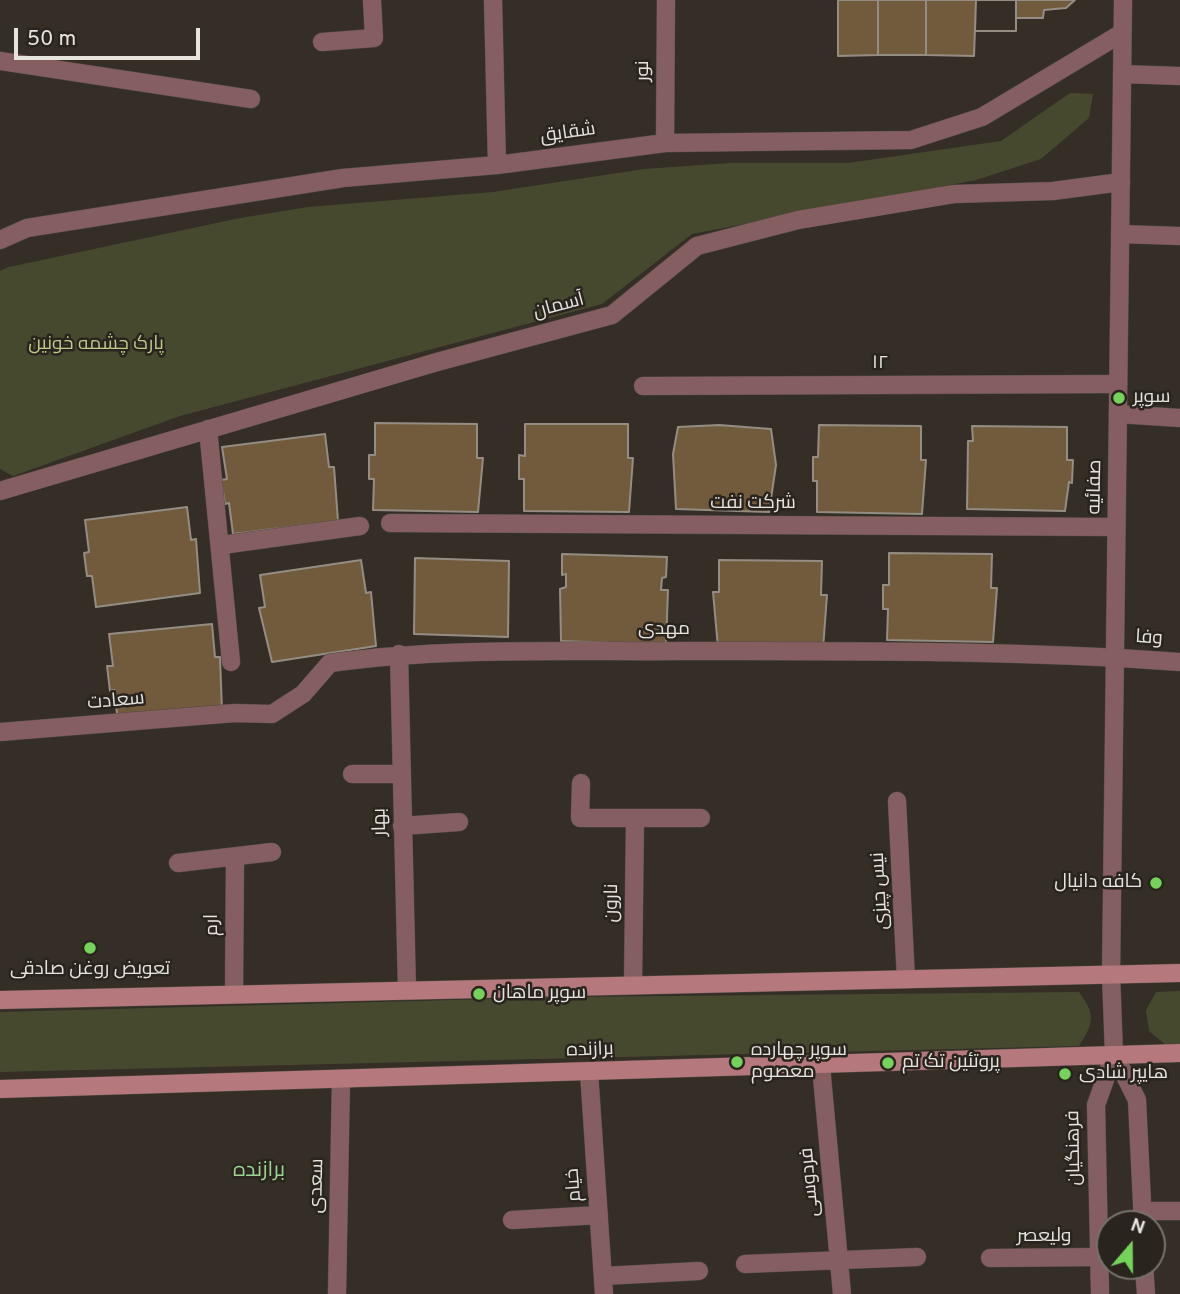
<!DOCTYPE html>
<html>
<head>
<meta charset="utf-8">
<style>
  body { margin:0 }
  #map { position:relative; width:1180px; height:1294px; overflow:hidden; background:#342e27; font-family:Overpass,sans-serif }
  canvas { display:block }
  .north { position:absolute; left:1096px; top:1210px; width:70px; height:70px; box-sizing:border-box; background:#2a241e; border:2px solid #76716b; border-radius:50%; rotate:20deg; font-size:19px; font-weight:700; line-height:28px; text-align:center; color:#e7e4df }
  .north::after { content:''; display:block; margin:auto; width:24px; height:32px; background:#75d25b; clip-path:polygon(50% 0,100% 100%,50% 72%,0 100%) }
  .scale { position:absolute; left:14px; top:28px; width:186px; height:32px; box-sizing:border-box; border:4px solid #e7e4df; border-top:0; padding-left:9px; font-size:21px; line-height:24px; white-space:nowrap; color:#e7e4df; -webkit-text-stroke:5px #2a241e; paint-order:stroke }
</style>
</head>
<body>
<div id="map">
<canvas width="1180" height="1294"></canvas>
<div class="north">N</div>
<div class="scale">50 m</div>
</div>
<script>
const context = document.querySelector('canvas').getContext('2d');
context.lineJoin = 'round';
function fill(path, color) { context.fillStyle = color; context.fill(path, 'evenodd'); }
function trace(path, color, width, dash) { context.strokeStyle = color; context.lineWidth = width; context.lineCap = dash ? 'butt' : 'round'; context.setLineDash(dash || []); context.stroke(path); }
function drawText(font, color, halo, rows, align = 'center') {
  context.font = font + ' Overpass,Cairo,sans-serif'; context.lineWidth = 5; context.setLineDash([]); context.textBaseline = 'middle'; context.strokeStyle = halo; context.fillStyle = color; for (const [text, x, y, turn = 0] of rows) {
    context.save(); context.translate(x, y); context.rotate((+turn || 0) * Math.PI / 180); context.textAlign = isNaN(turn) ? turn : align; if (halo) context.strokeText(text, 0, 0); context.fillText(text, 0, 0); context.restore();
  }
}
fill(new Path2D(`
  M1070,93L1093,94L1089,118L1041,159L976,180L692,234L602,304L180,416L13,476L0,469V271L9,267L240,218L308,207L493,192L644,169L730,163H848L1001,141Z
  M1180,991V1044L1166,1045L1149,1031L1146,1010L1156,992Z
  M1079,992C1096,1015 1094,1023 1079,1046L0,1072V1012L567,997Z`), '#47492f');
const building = new Path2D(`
  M838,0H878V55L838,56Z
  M878,0H926V55H878Z
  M926,0H976L974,56L926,55Z
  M976,0H1016V31H975Z
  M976,0H1016V31H975Z
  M1016,0H1075L1066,8L1044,10L1043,18H1016Z
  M375,423L477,424V458H483L478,512L373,510L374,479H369V455H375Z
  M525,424H628V458H633L629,512L524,511V479H519V455L525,456Z
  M719,425L771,429L776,465L769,512L676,509L673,454L678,427Z
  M819,425L921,426V460H926L922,514L817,512V481H813V457H818Z
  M972,426L1067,427V460H1073L1072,483L1069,482L1065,511L967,509L968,441H973Z
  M325,434L329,467H334L338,521L233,534L229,503L225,504L221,480L227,479L222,447Z
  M187,507L191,540L196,539L200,593L96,607L92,576H87L84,553L89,552L85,520Z
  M889,553L992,554L991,588H997L993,642L887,640L888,609H883V585H889Z
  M562,554L667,557L666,577L662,578L661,590H668L666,645L561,641L560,589L566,587V574L562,575Z
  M415,558L509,561L508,637L414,634Z
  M361,560L366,593L371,592L376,646L272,662L259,608L265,607L260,575Z
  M719,560L822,561L821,595H827L823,649L718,648L713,592H719Z
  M212,624L215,657H220L222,711L118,721L114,690L110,691L107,666H113L109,634Z`);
fill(building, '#725b3d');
trace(building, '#948d84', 2);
const minor = new Path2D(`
  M493,0L497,165
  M322,42L374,38L372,0
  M0,61L251,99
  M1122,74L1180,76
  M665,143L666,0
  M1120,234L1180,236
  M0,240L27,228L343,178L497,165L665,143L911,140L982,117L1122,33
  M643,386L1118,384
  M1118,414L1180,418
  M208,429L231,662
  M0,491L437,362L612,315L697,246L798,220L954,194L1053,191L1121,182
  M390,523L1116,527
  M222,545L360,526
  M399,654L407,990
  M0,732L235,713L272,714L303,694L330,663C447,647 566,652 684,651C849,651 1015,650 1180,662
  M352,774H401
  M581,783L580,818H701
  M897,801L906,979
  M402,826L459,822
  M178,863L272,852
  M633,985L635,820
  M234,994L235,857
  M821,1066L842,1294
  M589,1072L604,1294
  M1142,1211H1180
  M512,1220L599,1215
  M990,1258L1098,1257
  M745,1264L917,1257
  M603,1276L699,1271
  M337,1294L341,1079`);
const tertiary = new Path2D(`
  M1114,1054L1137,1100L1143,1224
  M1144,1266L1146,1294
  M1100,1294L1096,1105L1114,1054L1111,975L1123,0`);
const secondary = new Path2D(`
  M0,1000L1180,973
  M0,1089L1180,1053`);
trace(minor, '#514b44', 19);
trace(tertiary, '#514b44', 19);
trace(secondary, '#514b44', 19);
trace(minor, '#855e61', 18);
trace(tertiary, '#855e61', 18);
trace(secondary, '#b5787c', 18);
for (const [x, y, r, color] of [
  [1119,398,7,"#75d25b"],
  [1156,883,7,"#75d25b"],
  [90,948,7,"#75d25b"],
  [479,994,7,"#75d25b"],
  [737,1062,7,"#75d25b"],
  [888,1063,7,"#75d25b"],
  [1065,1074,7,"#75d25b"]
]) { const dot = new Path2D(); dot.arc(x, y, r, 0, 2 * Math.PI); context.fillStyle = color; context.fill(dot); trace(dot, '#2a241e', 2.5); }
drawText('19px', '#e7e4df', '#2a241e', [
  ["نور",644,71,-90],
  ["شقایق",568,134,-8],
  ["آسمان",559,307,-15],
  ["۱۲",880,364],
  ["صفائیه",1096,487,-89],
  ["شرکت نفت",753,504],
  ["مهدی",664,630],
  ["وفا",1149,639,4],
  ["سعادت",116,702,-5],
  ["بهار",381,822,-91],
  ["نیس چیزی",881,891,-93],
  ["نارون",613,903,-89],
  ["ارم",213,925,-90],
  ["برازنده",590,1051,-2],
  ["فرهنگیان",1075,1148,-91],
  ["فردوسی",811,1182,-95],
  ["خیام",575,1185,-94],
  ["سعدی",318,1186,-89],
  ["ولیعصر",1044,1237]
]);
drawText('19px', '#c1c888', '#2a241e', [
  ["پارک چشمه خونین",96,345]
]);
drawText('19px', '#e7e4df', '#2a241e', [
  ["سوپر",1133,398],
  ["کافه دانیال",1142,883,"right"],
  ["تعویض روغن صادقی",90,970,"center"],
  ["سوپر ماهان",493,994],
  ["سوپر چهارده",751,1051],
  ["معصوم",751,1073],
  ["پروتئین تک تم",902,1063],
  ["هایپر شادی",1079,1074]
], 'left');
drawText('21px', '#9ed091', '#2a241e', [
  ["برازنده",259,1172]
]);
</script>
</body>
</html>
